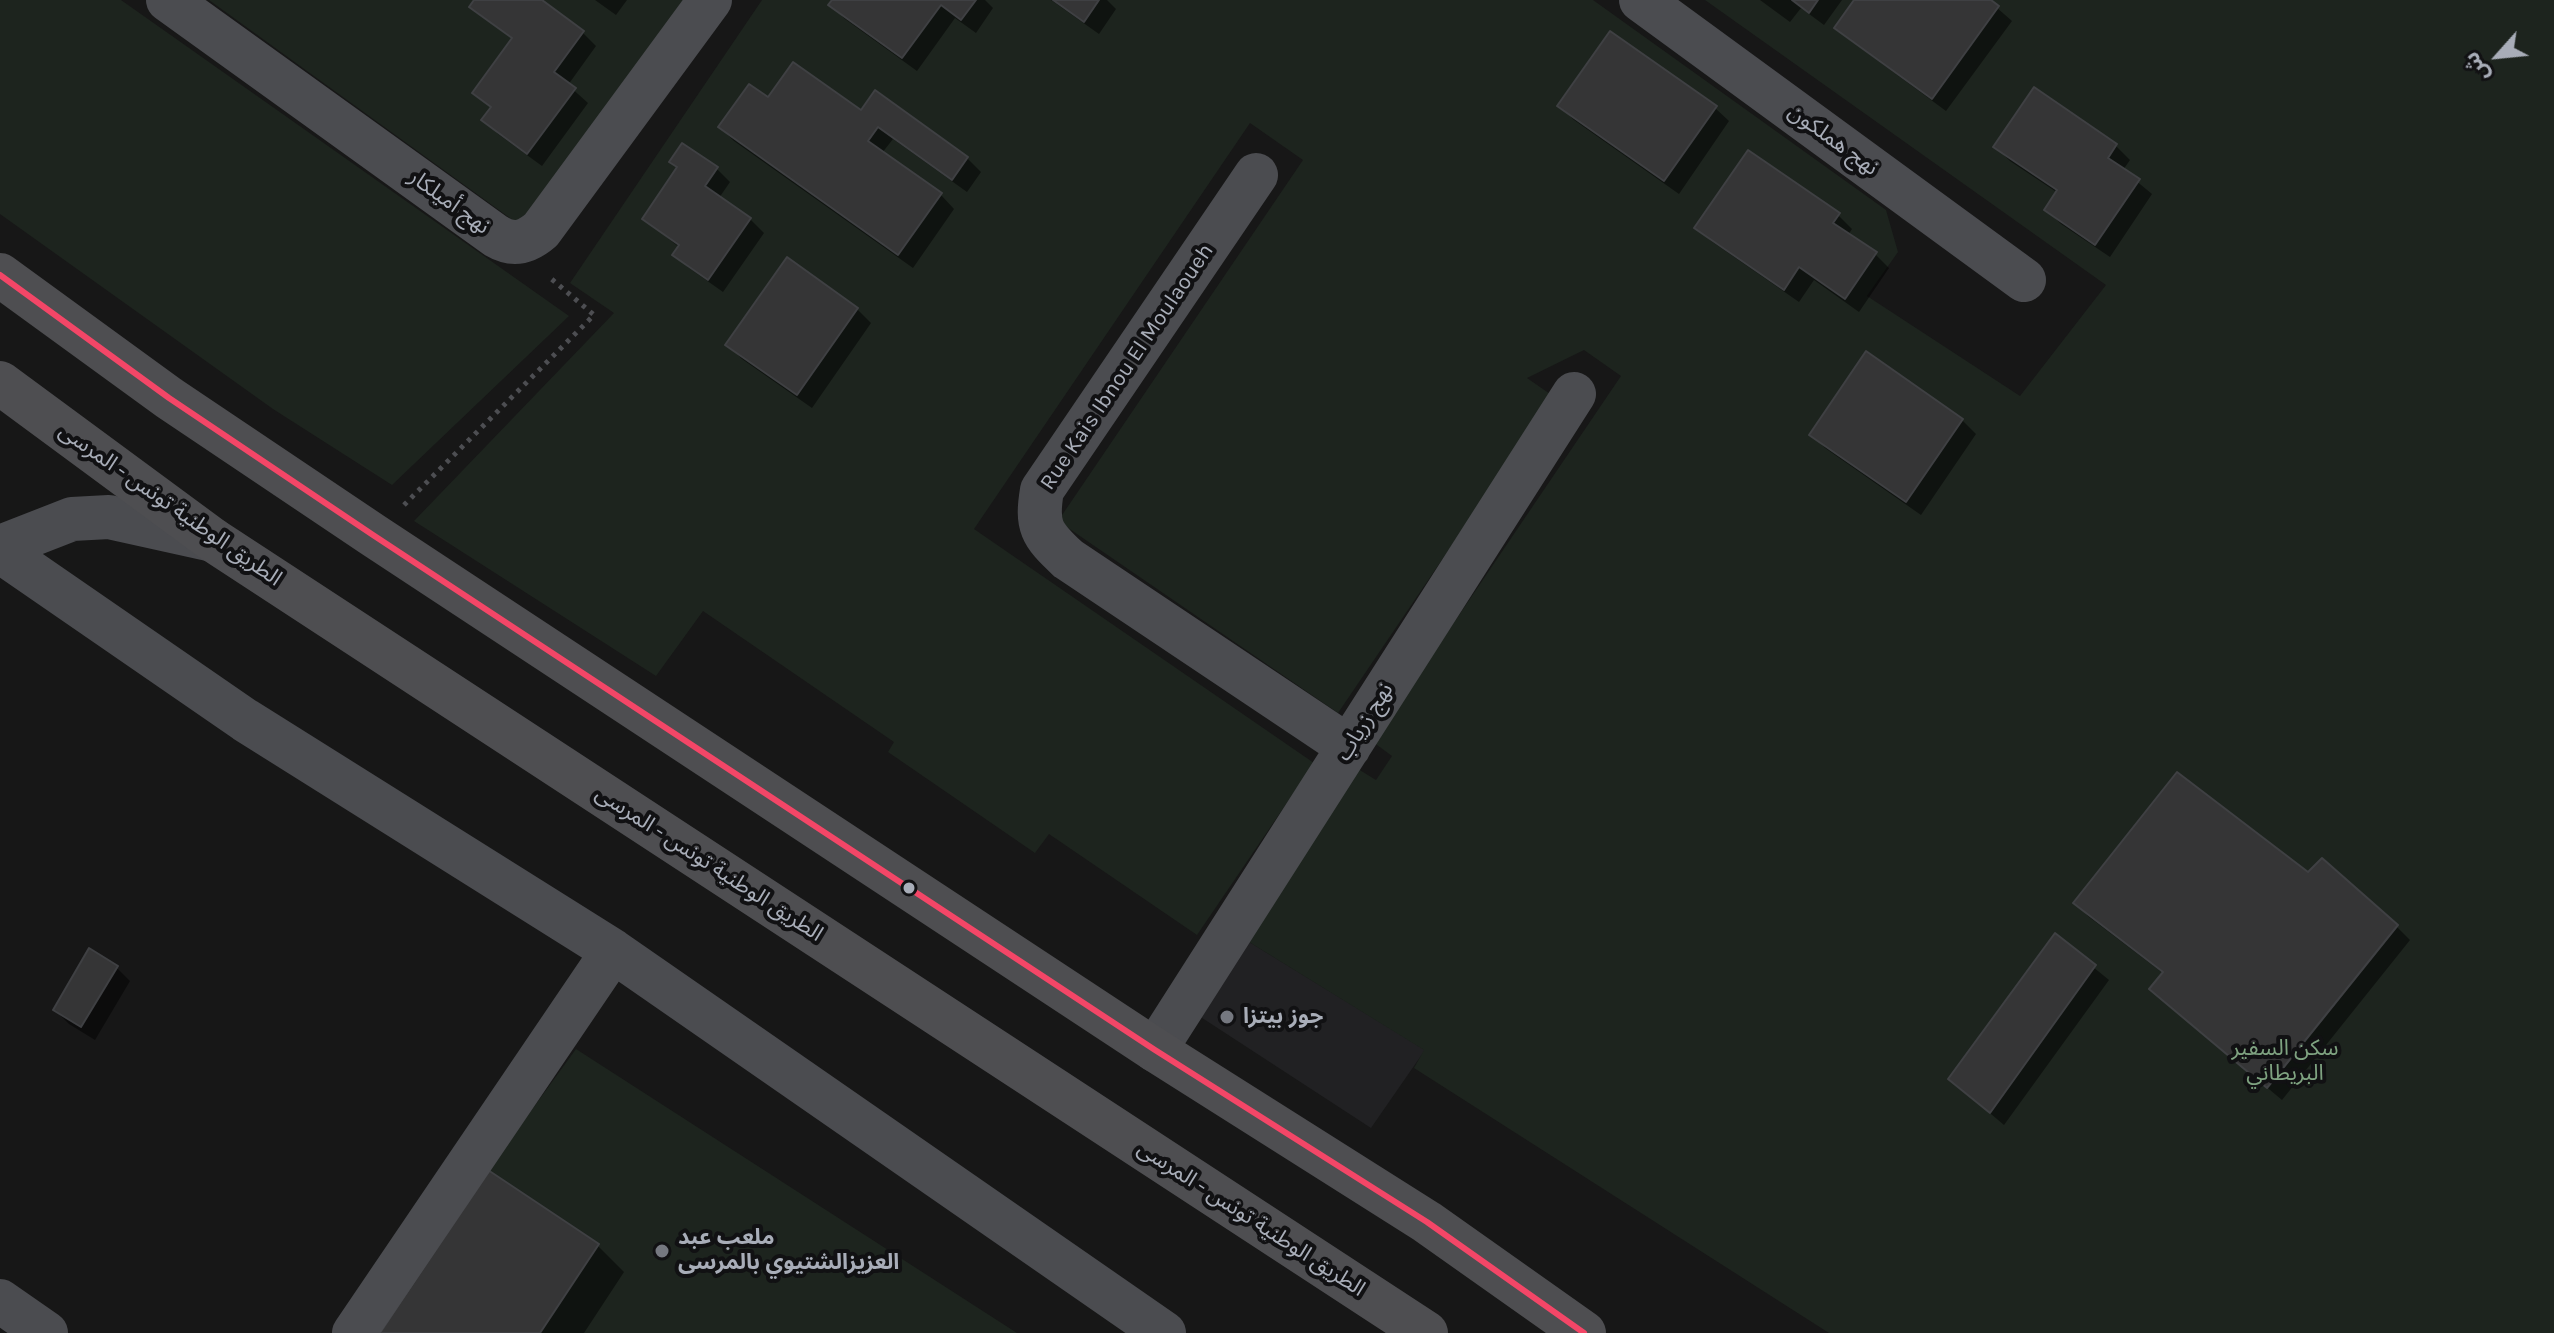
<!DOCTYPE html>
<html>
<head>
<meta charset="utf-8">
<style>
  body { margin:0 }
  #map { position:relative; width:2554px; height:1333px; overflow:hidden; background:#171717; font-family:Karla,"Noto Sans Arabic",sans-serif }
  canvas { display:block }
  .north { position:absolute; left:2458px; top:16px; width:80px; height:80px; -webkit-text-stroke:6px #111113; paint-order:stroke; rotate:243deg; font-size:22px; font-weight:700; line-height:32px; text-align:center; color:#a8adb8 }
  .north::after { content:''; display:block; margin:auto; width:28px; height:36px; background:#a8adb8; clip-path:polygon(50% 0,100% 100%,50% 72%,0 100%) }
</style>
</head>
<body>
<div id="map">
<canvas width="2554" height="1333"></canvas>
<div class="north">ش</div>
</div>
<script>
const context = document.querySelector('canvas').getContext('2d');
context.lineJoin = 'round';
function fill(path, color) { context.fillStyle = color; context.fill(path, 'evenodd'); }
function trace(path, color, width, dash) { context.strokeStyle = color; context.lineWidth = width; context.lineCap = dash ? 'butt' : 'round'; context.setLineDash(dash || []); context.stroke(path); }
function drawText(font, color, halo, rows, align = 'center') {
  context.font = font + ' Karla,"Noto Sans Arabic",sans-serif'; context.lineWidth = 8; context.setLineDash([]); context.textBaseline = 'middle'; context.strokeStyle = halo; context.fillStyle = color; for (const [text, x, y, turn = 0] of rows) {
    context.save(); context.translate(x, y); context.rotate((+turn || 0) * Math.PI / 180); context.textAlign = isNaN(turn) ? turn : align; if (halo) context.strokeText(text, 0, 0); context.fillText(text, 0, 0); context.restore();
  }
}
fill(new Path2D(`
  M1241,937L1425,1050L1371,1128L1193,1012Z`), '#212123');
fill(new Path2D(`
  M0,0H121L569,316L392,485L273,409L0,214Z
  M209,0H684L521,226Z
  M762,0H1593L1886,210L1898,252L1867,296L2020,396L2106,285L1705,0H2554V1333H1829L1414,1068L1424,1050L1241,937L1358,769L1376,780L1392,756L1373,742L1621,376L1584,350L1527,378L1553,396L1338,713L1058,521L1303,160L1250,123L974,529L1314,763L1197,935L1049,834L1035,853L888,752L894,742L703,611L656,676L414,521L614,313L570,283Z
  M576,1049L1017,1333H380L488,1170Z`), '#1d241e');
fill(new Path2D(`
  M477,0H538L582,32L596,46L568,85L588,103L542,166L498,134L484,120L492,109L475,93L513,40L472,7Z
  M595,0H627L616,15Z
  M834,0H985L993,8L976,33L955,18L917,71L845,19L831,5Z
  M1051,0H1107L1116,9L1099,34Z
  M1760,0H1842L1824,25L1801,8L1790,22Z
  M1857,0H1988L2012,21L1946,111L1851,41L1837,27Z
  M769,100L861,113L967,158L981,172L967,192L893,139L882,153L941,195L954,209L913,268L734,141L720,127Z
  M1560,106L1715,108L1729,121L1679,194L1574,120Z
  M2116,146L2130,160L2123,170L2152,194L2110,257L2061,224L2047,210L2058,193L2010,161L1996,147Z
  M716,168L730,182L719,198L750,219L764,233L723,292L689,268L675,254L680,248L644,219L679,169Z
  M1838,215L1852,229L1848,235L1875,254L1889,268L1859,312L1814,280L1799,302L1711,241L1697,227Z
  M787,260L857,309L871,323L812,408L742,359L728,345Z
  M1962,420L1976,434L1921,515L1825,448L1812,434Z
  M2308,875L2396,926L2410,940L2282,1100L2166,1003L2152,989L2164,974L2089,917L2075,903Z
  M2055,936L2109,980L2004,1125L1965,1092Z
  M116,967L130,981L95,1040L69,1024L55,1010Z
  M598,1246L624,1272L584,1333H382Z`), '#0007');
const building = new Path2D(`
  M474,0H542L584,31L554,72L576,88L527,154L481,120L491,107L472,93L512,38L469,7Z
  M832,0H976L961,20L941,5L902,58L828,5Z
  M1053,0H1099L1084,22Z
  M1792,0H1818L1809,13Z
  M1854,0H1991L1999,6L1932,99L1834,28Z
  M1610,31L1717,106L1664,181L1557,106Z
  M793,62L861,110L875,90L968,157L952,180L878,127L868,141L942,193L898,255L718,127L749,84L768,97Z
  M2034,87L2117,144L2108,158L2140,179L2095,245L2044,210L2057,190L1993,147Z
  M682,143L718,167L705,186L751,218L708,280L672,255L679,245L642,219L677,167L669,162Z
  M1748,150L1840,213L1833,223L1877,252L1845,299L1799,267L1784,290L1694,228Z
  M787,257L858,308L797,395L725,345Z
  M1866,351L1963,419L1906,502L1809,435Z
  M2177,772L2308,872L2322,858L2398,925L2267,1088L2149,989L2163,972L2073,903Z
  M2055,933L2096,965L1990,1113L1948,1079Z
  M89,948L118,966L81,1027L53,1010Z
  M488,1170L599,1244L540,1333H380Z`);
fill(building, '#353536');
trace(building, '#3f4043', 2);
trace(new Path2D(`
  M404,505L594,315L548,276`), '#4d4e52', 5, [4, 6]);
trace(new Path2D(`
  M168,0L496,236C513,246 526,243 541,230L710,0
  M1641,0L2024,280
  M1256,175L1042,490C1036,526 1041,534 1068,559L1349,747
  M0,547L72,519L109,517L213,540
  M0,551L245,720L613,951L1164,1333
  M1155,1050L1574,394
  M0,1301L46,1333
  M354,1333L613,951`), '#4b4c50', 44);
trace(new Path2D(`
  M0,275L169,398L373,535L1155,1050L1427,1222L1584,1333
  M0,383L213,540L1426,1333`), '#4e4e51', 44);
trace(new Path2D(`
  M0,275L169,398L373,535L1155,1050L1427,1222L1584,1333`), '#f34667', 6);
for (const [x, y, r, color] of [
  [909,888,7,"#a8adb8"],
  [1227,1017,8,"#757880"],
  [662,1251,8,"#757880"]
]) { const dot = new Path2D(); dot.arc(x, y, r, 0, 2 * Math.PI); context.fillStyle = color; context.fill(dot); trace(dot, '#111113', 3); }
drawText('22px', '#a8adb8', '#111113', [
  ["نهج هملكون",1833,140,36],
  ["نهج أميلكار",449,202,36],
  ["Rue Kais Ibnou El Moulaoueh",1127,367,-56],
  ["الطريق الوطنية تونس - المرسى",170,505,35],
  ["نهج زرياب",1365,722,-58],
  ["الطريق الوطنية تونس - المرسى",709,864,33],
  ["الطريق الوطنية تونس - المرسى",1251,1219,33]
]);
drawText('bold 22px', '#a8adb8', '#111113', [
  ["جوز بيتزا",1243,1017],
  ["ملعب عبد",678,1238],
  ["العزيزالشتيوي بالمرسى",678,1263]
], 'left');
drawText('22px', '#7fa381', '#111113', [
  ["سكن السفير",2285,1049],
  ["البريطاني",2285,1074]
]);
</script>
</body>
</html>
